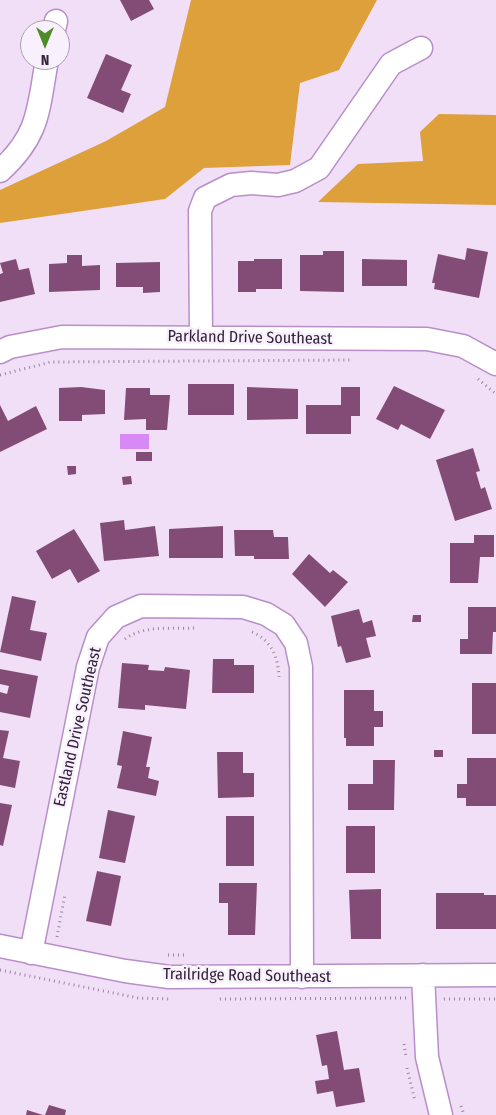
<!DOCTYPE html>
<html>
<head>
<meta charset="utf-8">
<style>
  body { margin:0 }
  #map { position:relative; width:496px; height:1115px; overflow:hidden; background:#f0dff7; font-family:"Fira Sans Condensed",sans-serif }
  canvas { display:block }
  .north { position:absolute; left:20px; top:20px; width:50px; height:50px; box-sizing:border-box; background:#f8f0fc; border:1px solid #a99eae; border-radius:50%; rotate:180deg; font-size:14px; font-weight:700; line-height:20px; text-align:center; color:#322239 }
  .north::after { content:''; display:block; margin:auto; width:18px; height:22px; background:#4f8b29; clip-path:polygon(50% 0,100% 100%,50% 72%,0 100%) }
</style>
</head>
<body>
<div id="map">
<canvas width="496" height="1115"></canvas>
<div class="north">N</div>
</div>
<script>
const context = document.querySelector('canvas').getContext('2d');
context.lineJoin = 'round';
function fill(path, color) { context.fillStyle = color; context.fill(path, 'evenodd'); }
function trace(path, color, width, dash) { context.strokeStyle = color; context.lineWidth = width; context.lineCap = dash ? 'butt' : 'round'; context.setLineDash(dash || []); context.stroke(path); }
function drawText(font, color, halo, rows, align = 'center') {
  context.font = font + ' "Fira Sans Condensed",sans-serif'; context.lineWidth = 5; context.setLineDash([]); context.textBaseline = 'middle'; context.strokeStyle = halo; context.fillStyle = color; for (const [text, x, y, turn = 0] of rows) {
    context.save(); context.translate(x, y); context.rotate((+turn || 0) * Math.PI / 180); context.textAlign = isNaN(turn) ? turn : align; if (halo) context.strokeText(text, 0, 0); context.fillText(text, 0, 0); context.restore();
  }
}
fill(new Path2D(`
  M191,0H377L339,70L300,83L290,165L204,168L165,199L0,223V190L106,141L165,107Z
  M439,114L496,115V205L318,202L358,164L423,161L420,132Z`), '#dea03b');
fill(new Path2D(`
  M120,434H149V449H120Z`), '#d78af6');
fill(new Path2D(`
  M120,0H149L154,9L131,21Z
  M106,54L132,65L121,90L131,94L123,113L87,98Z
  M467,248L488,252L479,298L434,289L435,283H432L438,254L465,260Z
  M323,251H344V292L300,291V255H323Z
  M67,255H82V266L100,265V290L49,292V264L67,263Z
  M16,259L19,270L29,268L35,294L0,302V274L3,273L0,263Z
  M254,259H282V289H256V292H238V261H254Z
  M362,259L407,260V286H362Z
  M160,262V292L143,293V287H116V263Z
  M188,384H234V415H188Z
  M394,386L445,410L430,439L401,424L398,430L376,419Z
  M81,387L105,390V414L82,415V421H59V388Z
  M247,387L298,389V419L247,420Z
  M341,387H360V416H351V434H306V405H341Z
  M126,388H150V395H170L167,430H146V419L124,420Z
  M0,405L8,421L36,406L47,429L0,452Z
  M473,448L480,471L476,472L481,489L485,487L492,509L455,521L436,460Z
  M136,452H152V461H136Z
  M67,466H76V474L68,475Z
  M131,476L132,484L123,485L122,477Z
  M124,520L125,530L155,526L159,556L104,561L100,523Z
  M223,526V558H169V529Z
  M74,529L100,571L78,583L70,569L52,579L36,551Z
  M234,530H273L274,537H288L289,559H254V556H235Z
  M474,535H494V557H480L478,583H450V543H474Z
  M309,554L330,573L333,570L348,582L325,607L292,574Z
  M12,596L36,601L30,630L47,633L41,661L0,652Z
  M468,607H496V632H493L492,654H460V639H468Z
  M359,609L363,623L372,620L376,636L366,638L371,657L346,663L341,646L338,647L331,616Z
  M413,615H421V622H412Z
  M213,659H234V665H254V693H212Z
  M122,663L149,665L148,670L164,671L165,667L190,670L186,709L145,705V710L118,708Z
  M0,669L38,676L30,718L0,712V692L7,694L9,686L0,684Z
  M472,683H496V734H472Z
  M344,690H374V711H383V727H374V746H346V738H344Z
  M0,730L9,731L3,758L20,761L15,788L0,785Z
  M123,731L152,737L146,767H150L148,778L159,781L156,796L117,788L122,766L117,765Z
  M434,750H443V757H434Z
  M217,752H243V773H254V797L218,798Z
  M467,758H496V806H466V798H457V784H467Z
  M373,760H395L394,810H348V784H373Z
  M0,803L12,805L3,846L0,845Z
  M108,810L135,816L125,863L99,858Z
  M226,816H254V866H226Z
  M346,826H375V873H346Z
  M97,871L121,876L111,926L86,921Z
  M219,883H257L255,935H228V903H219Z
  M381,889V939H351L349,890Z
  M436,893H484V895H496V929H436Z
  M337,1031L344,1070L359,1068L365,1102L336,1107L333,1091L317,1094L315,1081L329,1079L327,1065L322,1066L316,1035Z
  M49,1105L66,1110L65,1115H45Z
  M27,1110L43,1115H26Z`), '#824c76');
const minor = new Path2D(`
  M54,30L56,21
  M0,171C40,135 38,109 47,60
  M201,337L200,211L205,198L231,185L251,183L278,185L295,181L319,168L391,64L421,48
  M0,352L10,347L62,337L427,339L463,346L496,364
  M0,946L125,971L169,977L496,975
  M31,953L88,667L98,637L116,617L141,606L243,607L266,614L284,625L296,643L301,667L302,977
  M423,975L427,1057L441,1115`);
trace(minor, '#b88fc8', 25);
trace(new Path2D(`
  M0,375L51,362L350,360
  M478,379L496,394
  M252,632C272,641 278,657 279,677
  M125,639C144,625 171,629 194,628
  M57,937L65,894
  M168,955H187
  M0,970L138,998L169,999
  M220,999L407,998
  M444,999H496
  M404,1044L406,1057
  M407,1068L415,1101
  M461,1106L464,1115`), '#97869e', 3, [1, 4]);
trace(minor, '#fff', 22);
drawText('16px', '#322239', '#f8f0fc', [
  ["Parkland Drive Southeast",250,338,1],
  ["Eastland Drive Southeast",78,727,-77],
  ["Trailridge Road Southeast",247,976,1]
]);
</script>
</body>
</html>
